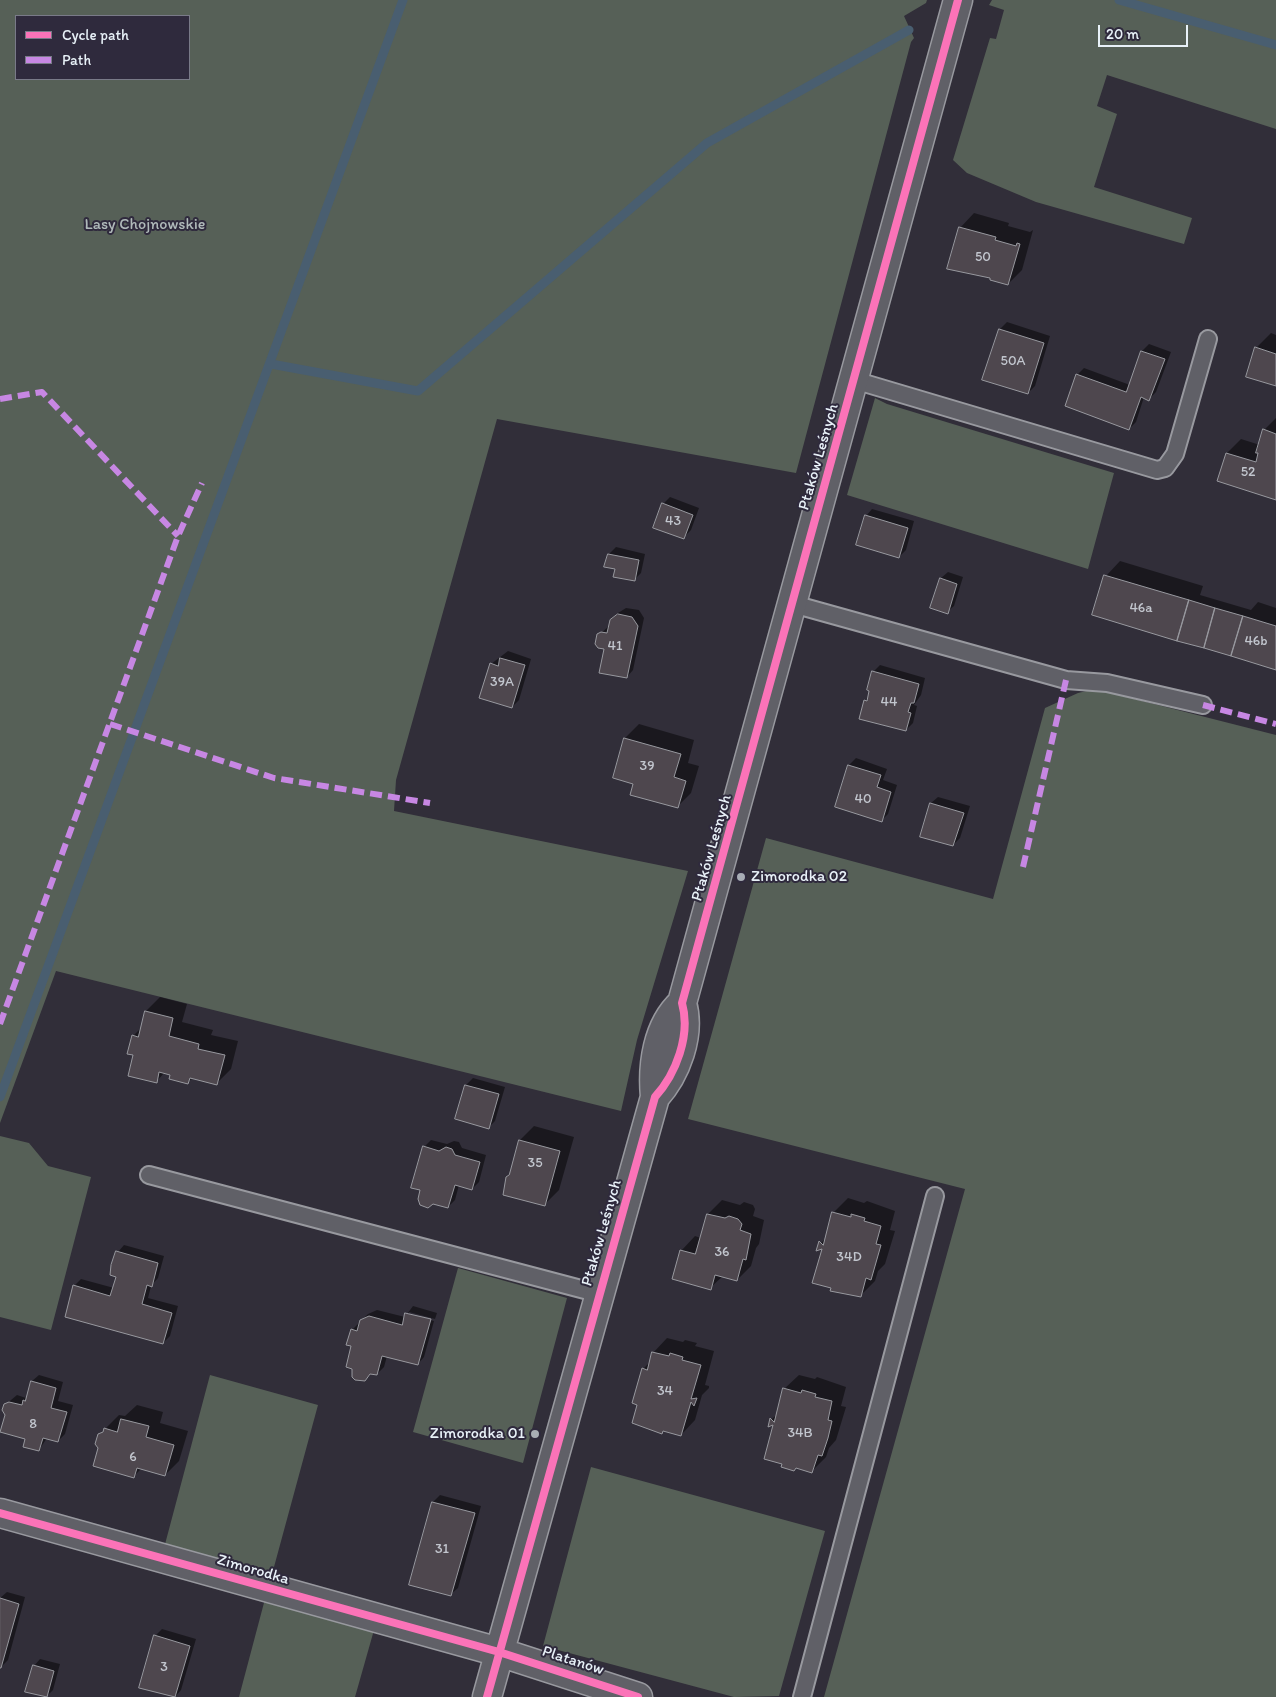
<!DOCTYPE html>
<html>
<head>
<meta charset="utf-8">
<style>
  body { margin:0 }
  #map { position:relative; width:1276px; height:1697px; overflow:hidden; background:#312e39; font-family:Itim,sans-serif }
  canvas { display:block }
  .legend { position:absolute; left:15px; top:15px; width:175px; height:65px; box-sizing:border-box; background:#2f2a3d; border:1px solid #797a88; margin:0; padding:6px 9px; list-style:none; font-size:15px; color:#e8f1f8 }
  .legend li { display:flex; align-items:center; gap:10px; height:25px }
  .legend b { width:25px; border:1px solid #797a88 }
  .scale { position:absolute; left:1098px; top:25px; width:90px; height:22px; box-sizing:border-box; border:2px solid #e8f1f8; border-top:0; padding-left:6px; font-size:15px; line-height:18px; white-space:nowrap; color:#e8f1f8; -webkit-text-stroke:4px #2f2a3d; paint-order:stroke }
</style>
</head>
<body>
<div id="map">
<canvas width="1276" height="1697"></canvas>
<ul class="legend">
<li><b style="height:6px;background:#fb73b8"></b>Cycle path</li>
<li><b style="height:6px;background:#c787e3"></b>Path</li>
</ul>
<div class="scale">20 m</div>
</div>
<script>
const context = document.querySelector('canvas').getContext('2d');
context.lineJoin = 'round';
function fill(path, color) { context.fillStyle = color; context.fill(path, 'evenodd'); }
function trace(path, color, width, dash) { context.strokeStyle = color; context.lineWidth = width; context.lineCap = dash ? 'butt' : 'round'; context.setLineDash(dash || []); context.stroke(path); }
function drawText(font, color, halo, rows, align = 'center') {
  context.font = font + ' Itim,sans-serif'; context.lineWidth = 4; context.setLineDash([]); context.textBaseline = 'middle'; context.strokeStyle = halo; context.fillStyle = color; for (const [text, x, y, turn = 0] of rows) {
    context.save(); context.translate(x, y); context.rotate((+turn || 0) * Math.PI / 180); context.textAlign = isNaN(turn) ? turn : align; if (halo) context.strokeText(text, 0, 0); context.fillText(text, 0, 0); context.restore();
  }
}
fill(new Path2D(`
  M0,0H927L926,3L904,16L914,38L911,42L796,473L497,419L396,780L394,811L688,871L637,1040L621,1111L56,971L0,1123ZM189,16V79H16V16Z
  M992,0H1276V129L1107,75L1097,106L1117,114L1094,187L1192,218L1184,244L1036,202L967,173L953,160L990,38L996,39L1004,10L989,5Z
  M875,398L887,404L1114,473L1088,569L847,495Z
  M1095,689L1276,735V1697H824L965,1189L688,1119L766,838L993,899L1045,708L1078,693Z
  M0,1136L29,1143L48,1166L91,1177L51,1330L0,1317Z
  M458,1268L567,1298L523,1463L413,1432Z
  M210,1375L318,1405L271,1578L164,1548Z
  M591,1467L825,1531L779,1696L734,1697L543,1646Z
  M265,1599L374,1630L355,1697H239Z`), '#566057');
fill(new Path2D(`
  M974,213L1009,223L1008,226L1030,232L1033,230L1022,270L1008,284L992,278L960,228Z
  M1007,322L1050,336L1035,386L1028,393L984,379L1000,329Z
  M1271,333L1276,335V385L1256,348Z
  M1149,344L1171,352L1156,392L1149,399L1144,397L1136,422L1129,429L1077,375L1084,368L1130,385L1142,351Z
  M1276,418V499L1227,453L1241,439L1260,445L1264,430Z
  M670,497L699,508L691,530L684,537L663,504Z
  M872,509L914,521L906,550L899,557L866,516Z
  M616,547L645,554L641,573L634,580L617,568L609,554Z
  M1120,561L1203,586L1200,595L1251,610L1258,602L1276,608V668L1106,576Z
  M948,572L963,577L954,606L947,612L932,607L941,578Z
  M626,608L639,610L644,618L633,670L627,677L599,635L610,625L611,620L618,613Z
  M508,651L531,659L519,700L512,707L491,664Z
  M880,665L925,678L921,695L914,705L917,706L913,723L906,730L865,701L869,696L873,672Z
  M639,724L694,740L688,763L699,766L691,793L677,807L635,783L614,777L625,738Z
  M856,758L887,769L883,780L897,785L888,814L882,820L849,765Z
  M938,797L970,806L960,838L953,845L931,803Z
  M160,997L187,1004L182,1022L213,1030L211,1035L238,1041L231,1069L217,1083L193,1078L188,1082L165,1072L156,1082L135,1054L133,1036L142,1027L146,1011Z
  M473,1078L505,1087L495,1121L488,1128L456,1118L466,1085Z
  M534,1126L574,1137L559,1190L544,1205L520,1140Z
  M431,1140L447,1144L454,1141L459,1142L462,1148L486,1155L479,1182L472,1189L459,1185L455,1200L448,1207L424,1147Z
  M848,1198L864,1203L867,1201L895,1211L890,1230L895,1231L885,1264L878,1271L875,1281L861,1295L832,1287L823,1248L819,1245L826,1238L833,1213Z
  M722,1200L740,1205L744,1202L753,1205L755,1209L753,1216L764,1220L759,1244L756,1248L751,1266L737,1280L723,1276L710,1288L681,1251L695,1236L701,1238L708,1214Z
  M124,1245L164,1256L158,1278L151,1286L148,1298L178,1306L170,1336L163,1343L74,1286L81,1279L114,1288L117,1276L118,1252Z
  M413,1306L437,1313L435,1319L409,1312V1315L434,1321L424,1357L418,1364L387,1356L384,1367L377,1374L372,1373L366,1378L353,1345L352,1330L368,1314L377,1310L405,1317Z
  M667,1338L683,1342L685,1340L697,1343L695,1346L714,1351L705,1385L709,1386V1388L702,1395L695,1420L681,1435L650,1429L639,1404L643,1369L650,1362L653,1353Z
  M39,1375L63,1382L58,1401L73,1405L65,1434L58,1441L47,1438L39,1450L6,1415L5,1405L17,1395L26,1398L32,1381Z
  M799,1375L815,1379L817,1377L846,1387L841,1406L846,1407L836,1440L829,1448L826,1457L812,1471L770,1421L777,1414L784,1389Z
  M137,1405L163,1412L160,1423L188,1431L179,1461L165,1475L142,1468L134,1476L99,1448V1435L119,1415L125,1416Z
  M440,1495L481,1506L458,1588L451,1594L411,1584L433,1502Z
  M7,1592L25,1597L8,1660L1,1667L0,1598Z
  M162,1629L196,1639L181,1690L175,1697L155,1636Z
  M40,1659L60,1664L53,1690L46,1697L34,1666Z`), '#0007');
trace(new Path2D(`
  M1119,0L1276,45
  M271,364L418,391L707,143L909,30
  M0,1097L403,0`), '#495e70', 9);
const building = new Path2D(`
  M959,227L996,237L995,240L1016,246L1017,243L1020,244L1008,285L990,280V278L947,269Z
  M999,329L1044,343L1028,394L982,380Z
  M1255,347L1276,354V386L1246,377Z
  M1141,351L1165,359L1149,401L1141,397L1129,430L1065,406L1076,374L1126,392Z
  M1263,429L1276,434V500L1217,481L1226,453L1256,462L1258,453H1256Z
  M662,503L693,515L684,539L653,528Z
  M865,515L908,528L899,558L856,545Z
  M608,554L639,560L635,581L613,577L615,569L604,567Z
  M1104,575L1189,600L1177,641L1092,615Z
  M940,578L957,584L948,614L930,608Z
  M1189,600L1215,608L1204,648L1177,641Z
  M1215,608L1243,616L1231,656L1204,648Z
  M618,614L632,617L638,626L627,678L599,673L604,649L598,648L595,644L597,634L601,632L607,633L610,620Z
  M1243,616L1276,626V670L1231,656Z
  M500,658L525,665L512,708L479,698L490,663L498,666Z
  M872,671L919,684L914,703H911L908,712L911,713L906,731L859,719L864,700L867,701L869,691L867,690Z
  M624,738L681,754L674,777L686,781L678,808L630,795L633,784L613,778Z
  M848,765L881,775L877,787L891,792L882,822L835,807Z
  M930,803L964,813L953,846L920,837Z
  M145,1011L173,1018L169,1036L199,1044L198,1049L225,1055L217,1085L190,1078L188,1084L169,1079L170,1075L159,1072L157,1083L128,1076L133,1055L127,1054L132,1035L138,1037Z
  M465,1085L499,1094L489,1129L455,1119Z
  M519,1140L560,1151L545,1206L503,1195L506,1177L509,1175Z
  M423,1146L439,1151L446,1147L452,1149L455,1155L480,1162L472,1190L455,1185L448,1208L433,1204L428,1208L420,1205L418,1199L420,1190L411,1188Z
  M832,1212L851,1217V1214L865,1218L864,1221L881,1226L876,1244L881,1245L871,1280L866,1278L861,1297L830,1291L831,1288L812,1283L822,1249L816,1251L819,1241L823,1245Z
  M707,1214L725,1218L729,1216L738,1219L742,1224L740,1230L751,1234L746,1260L743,1259L737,1281L715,1275L711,1290L672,1279L680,1250L695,1254Z
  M116,1251L158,1263L152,1287L147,1285L142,1304L172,1313L163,1344L65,1317L73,1285L110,1296L116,1277L110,1275L111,1265Z
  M405,1313L431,1319L418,1365L382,1356L377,1375L370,1374L365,1381L355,1380L352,1377V1369L346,1367L351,1346L346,1345L351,1329L357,1331L360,1320L369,1316L402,1325Z
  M652,1352L669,1356L670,1353L683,1357L682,1360L701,1365L691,1399L697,1398L694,1406L691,1402L681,1436L663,1431L662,1434L632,1423L637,1405L632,1403L642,1368L647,1370Z
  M31,1381L56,1388L51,1408L67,1412L58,1442L43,1438L39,1451L23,1447L25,1439L0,1432L5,1415L2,1410L4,1404L9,1402L22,1405L23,1400L25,1401Z
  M783,1388L801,1393L802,1390L816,1394L815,1397L832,1401L828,1420L832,1421L828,1438L822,1456L818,1455L812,1473L796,1468L794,1471L781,1467L782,1464L764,1459L773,1425L768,1427L770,1418L774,1422Z
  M121,1419L149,1426L146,1437L174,1445L165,1476L137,1468L134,1478L93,1466L98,1448L95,1444L98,1434L103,1432L104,1428L117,1432Z
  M432,1502L475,1513L451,1596L409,1585Z
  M0,1598L19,1604L1,1668H0Z
  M154,1635L190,1646L175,1697L139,1688Z
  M33,1665L54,1671L47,1697L25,1692Z`);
fill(building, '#4e474e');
trace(building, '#98999f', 1);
const lane = new Path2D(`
  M854,380L1157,470L1165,468L1175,454L1208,339
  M793,604L1066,680L1107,683L1203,705
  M149,1175L600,1294
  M802,1697L935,1196`);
const street = new Path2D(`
  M655,1097C676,1074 691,1035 682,1003L958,0
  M0,1513L499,1652L638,1697
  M487,1697L655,1097C652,1065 657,1026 682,1003`);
trace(lane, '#98999f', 20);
trace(street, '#98999f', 31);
trace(lane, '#606067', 16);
trace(street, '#606067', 28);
trace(new Path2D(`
  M0,399L42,392L178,536
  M1203,705L1276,724
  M110,724L274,778L430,803
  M1023,867L1066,680
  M0,1024L178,536L202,483`), '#c787e3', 6, [12, 6]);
trace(new Path2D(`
  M0,1513L499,1652L638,1697
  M487,1697L655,1097C676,1074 691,1035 682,1003L958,0`), '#fb73b8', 8);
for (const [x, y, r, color] of [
  [741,877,5,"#a8adb5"],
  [535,1434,5,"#a8adb5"]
]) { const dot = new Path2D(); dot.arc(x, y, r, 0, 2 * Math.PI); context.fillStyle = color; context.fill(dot); trace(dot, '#2f2a3d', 2); }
drawText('14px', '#c2c6ce', null, [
  ["50",983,257],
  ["50A",1013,361],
  ["52",1248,472],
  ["43",673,521],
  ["46a",1141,608],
  ["46b",1256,641],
  ["41",615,646],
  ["39A",502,682],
  ["44",889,702],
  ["39",647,766],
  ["40",863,799],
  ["35",535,1163],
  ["36",722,1252],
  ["34D",849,1257],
  ["34",665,1391],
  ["8",33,1424],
  ["34B",800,1433],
  ["6",133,1457],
  ["31",442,1549],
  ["3",164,1667]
]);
drawText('16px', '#b0baba', '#2f2a3d', [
  ["Lasy Chojnowskie",145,225]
]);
drawText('16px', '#e8f1f8', '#2f2a3d', [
  ["Ptaków Leśnych",819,457,-74],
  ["Ptaków Leśnych",712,848,-74],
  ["Ptaków Leśnych",602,1233,-74],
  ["Zimorodka",253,1570,16],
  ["Platanów",573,1661,18]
]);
drawText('16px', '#e8f1f8', '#2f2a3d', [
  ["Zimorodka 02",751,877],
  ["Zimorodka 01",525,1434,"right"]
], 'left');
</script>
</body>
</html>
